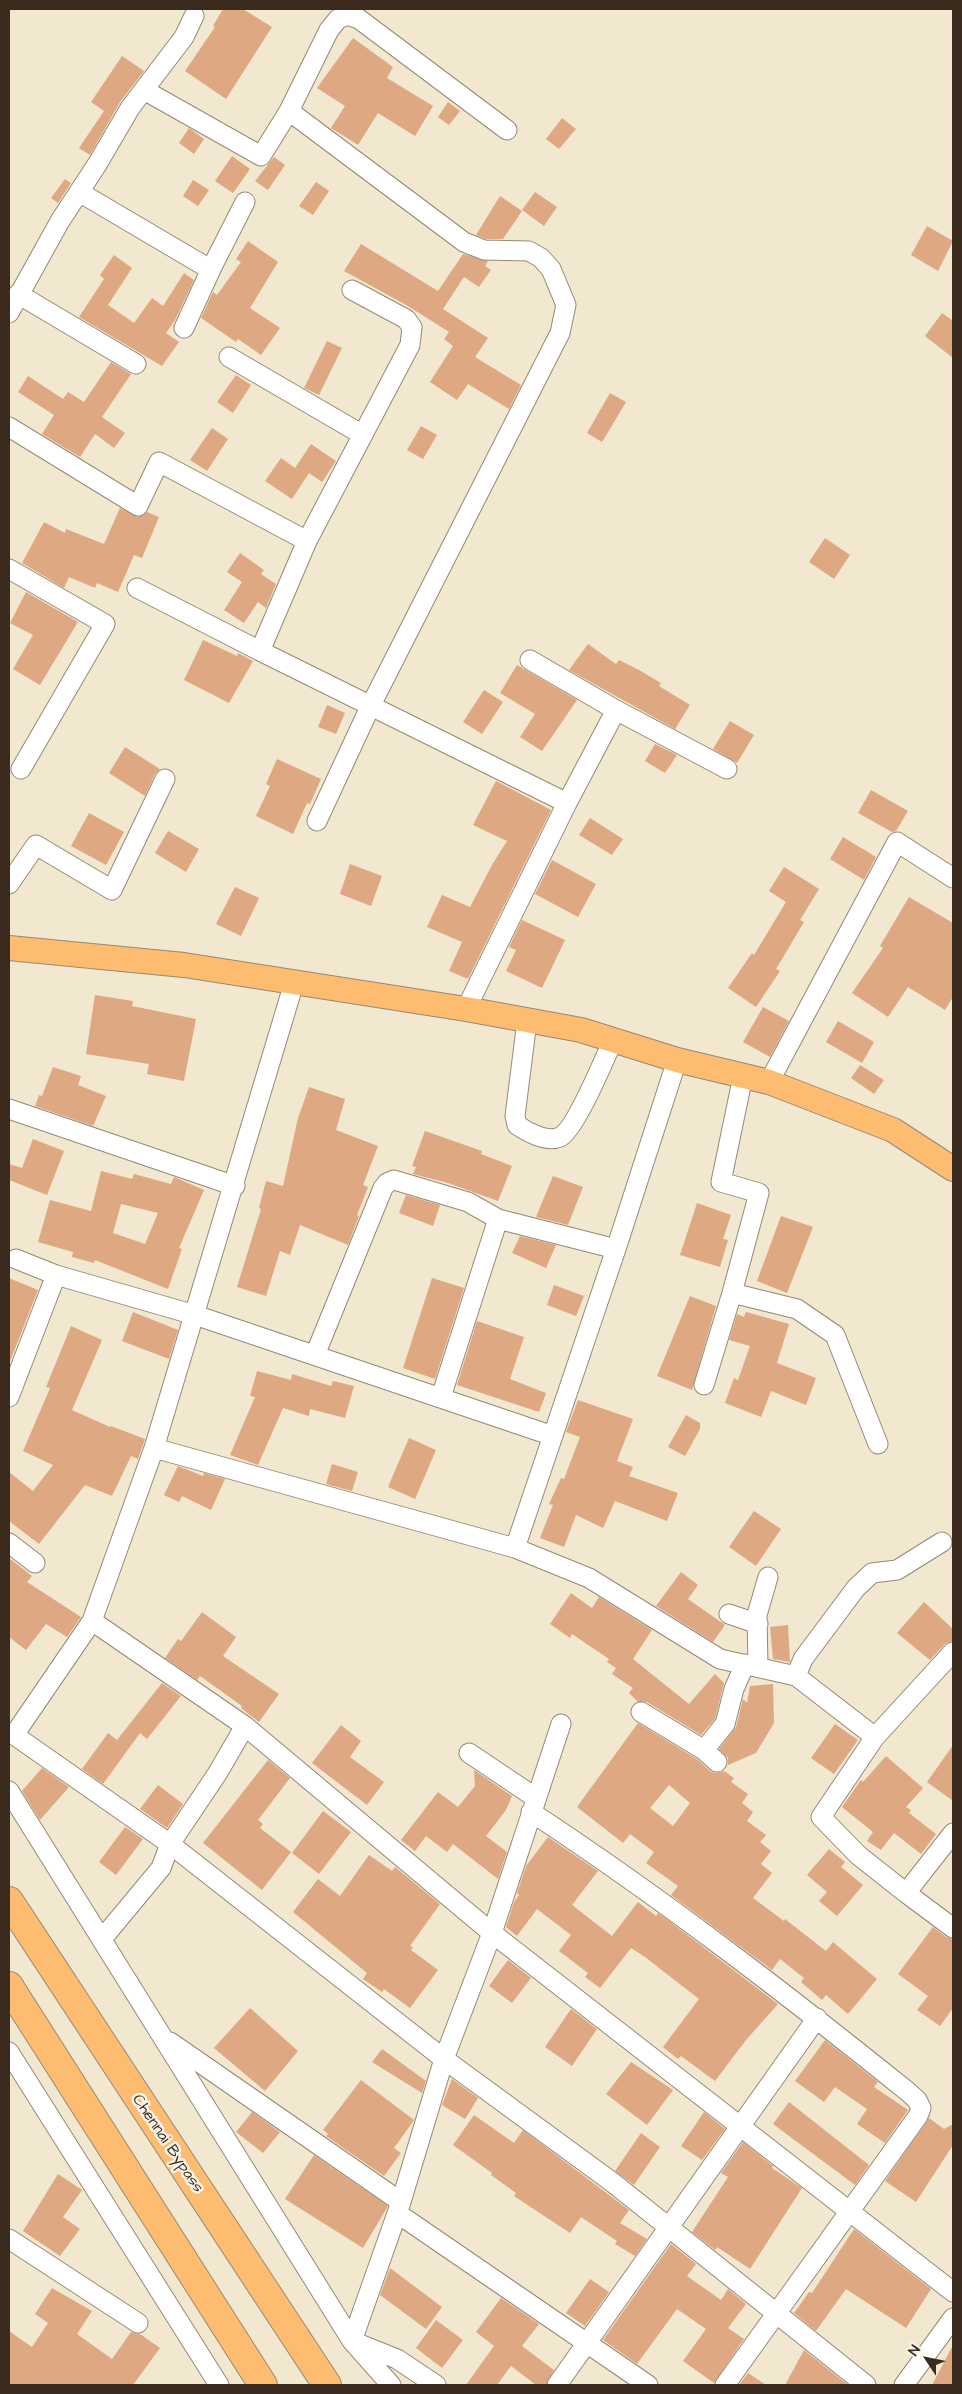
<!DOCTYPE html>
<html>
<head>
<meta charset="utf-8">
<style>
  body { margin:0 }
  #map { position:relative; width:962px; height:2394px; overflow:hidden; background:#f2e7cf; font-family:"Architects Daughter",sans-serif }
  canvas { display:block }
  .frame { position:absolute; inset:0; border:10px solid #3b2a1e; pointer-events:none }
  .north { position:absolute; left:902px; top:2334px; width:50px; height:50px; -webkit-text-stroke:4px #f7f3e8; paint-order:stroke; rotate:304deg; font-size:14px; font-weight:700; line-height:20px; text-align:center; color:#3b2a1e }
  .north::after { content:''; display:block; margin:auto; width:18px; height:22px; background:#3b2a1e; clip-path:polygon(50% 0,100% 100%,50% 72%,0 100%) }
</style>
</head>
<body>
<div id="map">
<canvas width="962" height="2394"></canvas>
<div class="frame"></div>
<div class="north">N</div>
</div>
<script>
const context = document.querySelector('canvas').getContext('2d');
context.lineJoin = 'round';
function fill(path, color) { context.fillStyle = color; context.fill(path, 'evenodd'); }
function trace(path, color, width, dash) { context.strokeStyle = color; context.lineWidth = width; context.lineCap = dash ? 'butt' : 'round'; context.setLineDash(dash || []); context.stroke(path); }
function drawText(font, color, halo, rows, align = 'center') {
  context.font = font + ' "Architects Daughter",sans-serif'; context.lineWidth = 5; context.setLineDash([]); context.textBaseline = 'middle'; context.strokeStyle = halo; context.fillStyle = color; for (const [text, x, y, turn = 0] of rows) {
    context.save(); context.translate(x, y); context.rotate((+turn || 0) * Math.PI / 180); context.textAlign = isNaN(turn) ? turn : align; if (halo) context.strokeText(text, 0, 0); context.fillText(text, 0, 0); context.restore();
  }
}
fill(new Path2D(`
  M223,9H243L272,27L226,99L185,71L215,27L213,26Z
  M353,38L393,67L387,78L433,106L415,136L378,113L358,145L331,128L345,106L317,88Z
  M122,56L144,71L120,102L90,155L79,148L104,111L91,102Z
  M448,102L460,111L449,125L438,117Z
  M562,118L576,129L559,149L546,139Z
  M189,128L204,139L194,154L179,143Z
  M232,156L250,169L233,193L215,181Z
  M274,157L285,165L268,190L255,181Z
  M65,179L71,183L58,203L51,198Z
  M193,180L209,190L198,206L183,196Z
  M316,182L329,191L313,215L299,206Z
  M535,192L557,207L544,226L522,210Z
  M500,196L522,211L503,239H486L476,235Z
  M927,226L953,241L938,271L911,255Z
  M248,241L278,262L250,308L280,328L261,355L238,339L236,342L201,318L213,292L217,295L241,262L236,259Z
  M361,244L438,291L463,254L488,261L485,266L491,270L479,287L464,277L443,309L488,338L475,357L521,385L509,409L468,384L457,400L430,382L453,346L444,339L449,332L408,306L344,271Z
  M114,255L132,268L108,305L134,323L152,298L163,306L184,273L194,280L175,320L166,333L179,342L162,366L79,317L104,279L100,275Z
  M942,313L953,321V358L925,336Z
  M327,341L342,348L319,395L304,388Z
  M111,362L131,374L102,417L125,433L114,448L95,434L80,457L42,434L54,415L18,392L28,376L63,399L68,392L84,402Z
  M236,375L251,385L233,413L217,402Z
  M610,393L626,402L602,442L587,433Z
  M421,426L437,435L423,459L407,450Z
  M212,428L228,439L207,471L190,460Z
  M311,444L336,461L322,482L309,473L292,499L265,481L281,458L295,468Z
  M120,508L138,517L147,512L159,517L142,558L134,555L118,592L97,583L95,588L69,577L64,588L22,563L44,522L65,533L66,529L104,544Z
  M825,538L850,555L834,579L809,562Z
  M240,553L264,570L261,574L276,584L266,608L258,602L244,623L224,610L242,582L227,572Z
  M26,592L78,622L40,685L13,669L33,635L10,623Z
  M203,640L237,656L238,653L253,661L229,703L184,680Z
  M588,644L616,664L619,660L639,670L661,683L659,686L690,705L675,729L569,670Z
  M517,665L577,700L542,751L520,737L535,714L500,693Z
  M484,690L503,702L482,734L463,722Z
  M327,705L345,713L336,734L318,727Z
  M730,721L754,735L737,763L713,749Z
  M655,744L677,755L665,773L645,761Z
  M125,747L160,769L155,774L145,796L109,773Z
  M277,759L321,779L310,804L307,803L293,834L256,816L270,786L266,784Z
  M496,781L551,810L468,979L449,971L462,942L427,927L442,895L470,907L492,865L507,841L473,825Z
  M871,790L908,811L896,831L892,832L858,813Z
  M89,813L124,832L106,865L71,846Z
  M590,818L623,839L612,855L579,835Z
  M168,831L199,849L186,872L155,853Z
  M843,837L876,857L864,880L830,859Z
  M552,860L596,884L578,917L535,894Z
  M350,864L382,876L371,906L340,894Z
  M784,867L819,889L800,920L804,922L776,969L780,971L756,1007L728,988L752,953L754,955L786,902L769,891Z
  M235,887L259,898L241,936L216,924Z
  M909,897L953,923V997L945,1010L908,987L888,1017L852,993L883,948L880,946Z
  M522,920L565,940L542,988L506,971L516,950L509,947Z
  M95,995L133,1001L132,1006L196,1019L184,1081L147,1074L149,1064L86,1054Z
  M763,1007L789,1021L770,1057L743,1042Z
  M838,1021L874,1042L862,1063L826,1042Z
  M860,1065L884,1080L874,1094L851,1078Z
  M53,1067L81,1076L78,1085L106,1096L93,1126L35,1106L39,1095L42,1096Z
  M309,1087L345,1099L336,1130L378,1146L363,1185L368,1187L357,1215L359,1216L348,1245L300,1225L290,1255L280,1251L266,1296L237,1287L261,1209L259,1208L266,1181L283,1186L298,1118Z
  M425,1131L482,1151L481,1154L512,1166L498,1201L448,1183L413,1174L416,1167L412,1166Z
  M33,1139L64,1151L47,1195L9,1180V1164L22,1168Z
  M101,1171L132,1179L134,1174L171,1184L174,1177L204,1190L179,1248L182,1249L168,1289L95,1260L94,1263L72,1257L73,1252L38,1242L50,1200L91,1211ZM121,1204L158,1213L145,1244L113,1233Z
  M553,1176L583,1187L568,1225L536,1217Z
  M406,1195L440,1205L433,1226L399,1213Z
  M697,1203L731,1215L723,1239L728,1240L720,1267L680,1255Z
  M781,1216L813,1227L787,1293L757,1281Z
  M520,1236L556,1245L546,1268L512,1253Z
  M9,1278L38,1290L9,1364Z
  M432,1278L464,1288L435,1379L403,1368Z
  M554,1285L584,1296L576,1316L547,1305Z
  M690,1296L716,1306L692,1390L657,1376Z
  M133,1312L178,1330L169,1359L122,1341Z
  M746,1312L789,1324L777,1363L816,1378L806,1405L771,1391L761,1417L725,1403L734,1378L738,1380L750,1346L729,1340L737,1314L744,1317Z
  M477,1321L524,1337L510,1379L546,1393L539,1412L457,1385Z
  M71,1326L102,1340L72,1410L110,1427L111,1426L145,1439L138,1459L131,1456L112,1496L85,1485L39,1544L9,1521V1472L33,1491L53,1465L23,1451L50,1388L46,1387Z
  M257,1371L291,1380L292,1374L331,1386L333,1381L354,1386L345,1418L310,1409L309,1416L283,1408L258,1465L230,1455L255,1397L250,1396Z
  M578,1400L633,1419L617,1461L633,1467L629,1476L678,1493L667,1521L615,1501L603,1528L576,1515L564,1547L540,1538L553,1505L549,1504L561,1478L564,1479L580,1437L566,1432Z
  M686,1415L700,1423V1429L685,1456L668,1447Z
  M409,1438L436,1450L415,1499L388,1487Z
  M332,1464L358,1472L352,1491L326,1484Z
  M178,1466L203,1476L204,1473L225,1479L211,1510L182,1496L179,1502L164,1495Z
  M754,1511L781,1529L756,1566L729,1547Z
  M9,1558L32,1576L27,1582L81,1617L67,1637L46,1624L26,1650L9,1637Z
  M681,1572L698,1585L688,1599L725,1625L713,1642L656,1606Z
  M571,1593L592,1608L599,1597L652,1630L633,1659L689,1704L715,1674L724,1683L715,1719L701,1735L647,1702H638L629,1693L633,1688L612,1674L616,1668L607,1662L609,1659L572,1634L570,1638L550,1624Z
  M924,1602L953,1629V1641L945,1644L930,1660L897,1633Z
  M202,1612L236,1637L223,1656L279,1694L259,1722L241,1708L242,1706L200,1676L197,1680L165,1658L178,1639L181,1641Z
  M788,1625L790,1662L773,1659L770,1627Z
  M162,1683L181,1696L147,1739L140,1733L103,1784L82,1769L108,1733L117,1740Z
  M773,1684L774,1723L756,1753L728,1765V1758L719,1749L736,1727L743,1699L747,1703L750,1686Z
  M638,1723L697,1759L710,1771L715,1773L724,1771L734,1778L731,1782L748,1794L742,1803L753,1812L747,1821L766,1835L760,1842L771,1851L761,1864L772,1873L753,1898L784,1921L785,1919L826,1951L833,1942L877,1979L848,2014L826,1995L822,2000L801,1982L804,1978L780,1959L772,1970L671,1895L678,1886L646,1863L654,1852L630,1834L623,1843L577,1807ZM669,1785L690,1803L673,1826L650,1808Z
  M835,1724L858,1740L834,1774L811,1758Z
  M341,1725L361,1741L350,1757L384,1782L367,1805L312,1763Z
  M953,1745V1801L927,1782Z
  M886,1756L923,1788L906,1807L911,1810L909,1813L936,1834L921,1854L894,1833L881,1850L867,1841L873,1832L842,1807L861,1780L863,1782Z
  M268,1760L290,1778L258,1820L263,1824L260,1828L291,1852L262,1890L203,1843Z
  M42,1768L69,1787L40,1820L22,1791Z
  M474,1770L512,1796L506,1810L486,1836L507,1852L498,1879L453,1844L447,1852L426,1836L415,1851L401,1840L438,1792L458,1807L475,1786Z
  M158,1785L183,1804L167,1828L140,1809Z
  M323,1811L351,1832L319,1874L292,1853Z
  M125,1827L143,1839L116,1875L99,1862Z
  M548,1837L598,1871L572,1905L612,1936L638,1902L656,1916L658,1913L669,1921L778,2004L746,2040L715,2081L681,2056L678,2059L663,2047L699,1999L645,1957L631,1948L600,1988L585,1977L588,1973L559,1951L571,1935L537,1909L517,1936L506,1927L514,1902L519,1895L517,1893L526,1866Z
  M829,1849L845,1862L841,1867L863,1885L837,1916L819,1901L827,1892L807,1875Z
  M369,1855L392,1871L395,1867L440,1904L410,1946L413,1947L411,1950L438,1970L410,2008L384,1989L382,1992L363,1979L367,1973L293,1912L318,1879L340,1896Z
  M933,1927L946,1937L953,1939V2008L940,2026L917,2010L928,1996L898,1974Z
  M508,1960L531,1978L512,2003L489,1986Z
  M250,2008L298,2051L265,2091L214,2048Z
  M571,2009L597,2029L572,2066L545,2047Z
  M825,2040L878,2082L874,2087L908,2110L885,2143L857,2124L867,2109L835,2087L824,2102L795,2081Z
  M382,2049L426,2081L422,2093L372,2062Z
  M631,2062L673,2090L647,2125L606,2094Z
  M452,2079L478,2098L465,2119L442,2105Z
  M361,2080L414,2120L394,2148L401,2153L384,2176L326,2136L328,2134L323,2130Z
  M789,2102L869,2165L855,2185L773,2124Z
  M252,2112L280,2132L263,2153L236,2132Z
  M704,2112L725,2129L702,2160L681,2146Z
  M474,2115L514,2143L523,2130L629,2210L620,2223L647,2239L635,2256L615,2244L617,2241L581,2217L570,2233L514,2196L516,2193L491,2175L492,2173L453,2145Z
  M929,2118L944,2129L953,2124V2145L916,2202L885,2181Z
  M641,2133L660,2147L634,2185L615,2171Z
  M743,2142L773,2166L772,2168L802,2188L750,2269L717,2247L715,2250L692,2232L726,2180L728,2177L721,2173Z
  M314,2155L388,2206L363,2248L285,2199Z
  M58,2174L82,2190L63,2217L80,2229L60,2256L23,2231Z
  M854,2229L931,2289L906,2328L846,2289L816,2331L794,2313L809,2292L812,2293Z
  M671,2244L696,2264L687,2276L721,2300L728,2289L746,2304L728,2328L744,2339L714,2383L683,2361L706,2329L677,2309L637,2364L603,2340Z
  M390,2268L442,2307L426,2329L380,2295Z
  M590,2279L609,2292L585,2326L566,2313Z
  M52,2288L92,2311L77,2334L112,2359L131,2332L140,2334L160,2348L133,2385H9V2331L32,2347L48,2323L35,2314Z
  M501,2298L539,2324L522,2346L554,2370L546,2385H536L511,2366L497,2385H466L494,2346L476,2332Z
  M436,2320L463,2340L442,2368L416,2348Z
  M953,2345V2385H932Z
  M804,2350L848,2385H785Z
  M748,2373L766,2385H739Z`), '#dea883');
const minor = new Path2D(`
  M144,90L261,156L289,111L464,242L484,250L529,251L541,258L551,269L566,305L560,333L370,707L317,821
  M289,111L329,30L338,19L347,15L359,19L507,130
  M79,192L208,268L212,267L245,202
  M18,294L136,364
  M9,313L60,221L98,163L130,108L184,37L194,16
  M184,328L212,267
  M229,357L363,435
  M9,427L138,506L159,462L307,541L260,651L567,803L466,1009
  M307,541L410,345L412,327L406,319L352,290
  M9,569L105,624L21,769
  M137,588L260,651
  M530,660L616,710L567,803
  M616,710L727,769
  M9,884L36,845L112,890L165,779
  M527,1021L515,1116L517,1125C527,1132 547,1143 560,1137C575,1130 605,1058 613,1040
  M743,1076L721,1182L759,1193L732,1293L797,1309L835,1335L878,1444
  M769,1082L897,842L953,878
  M9,1109L235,1186
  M16,1259L56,1275
  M315,1355L383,1188L387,1183L394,1180L468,1202L498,1219L616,1249
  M704,1385L732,1293
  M9,1397L56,1275L195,1315L553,1436
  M441,1397L498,1219
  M154,1448L515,1548L616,1249L677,1060
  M9,1543L35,1563
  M515,1548L589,1578L720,1659L796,1676L875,1737L821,1817L858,1855L906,1893
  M729,1614L758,1624
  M92,1621L154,1448L294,983
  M758,1667L757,1615L768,1577
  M796,1676L803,1659L856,1588L872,1573L897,1570L942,1542
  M641,1712L704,1750
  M245,1726L217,1774L170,1844L14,1735L92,1621L245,1726L492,1933L953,2292
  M875,1737L953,1652
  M469,1753L536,1798
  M717,1762L704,1750L725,1724L734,1689L745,1664
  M9,1791L352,2341L391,2385
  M531,1812C662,1898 785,1993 907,2091L917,2100L921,2108L918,2116L725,2385
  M953,1833L906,1893L953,1928
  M102,1939L161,1868L170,1844L444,2059L612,2182L866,2385
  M170,2042L401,2202
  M9,2052L219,2385
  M397,2213L648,2385
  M9,2239L138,2323
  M436,2385L397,2359L352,2341L401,2202L444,2059L492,1933L561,1724
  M557,2385L817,2018
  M904,2385L953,2318`);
const major = new Path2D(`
  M9,948L184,965L466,1009L581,1030L677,1060L769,1082L893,1130L953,1169`);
const highway = new Path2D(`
  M9,1901L327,2385
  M9,1986L263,2385`);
trace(minor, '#968876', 21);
trace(major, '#968876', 26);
trace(highway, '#968876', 30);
trace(minor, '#fff', 19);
trace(major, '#fdbc70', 24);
trace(highway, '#fdbc70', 28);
drawText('16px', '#3b2a1e', '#f7f3e8', [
  ["Chennai Bypass",167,2144,56]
]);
</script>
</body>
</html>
